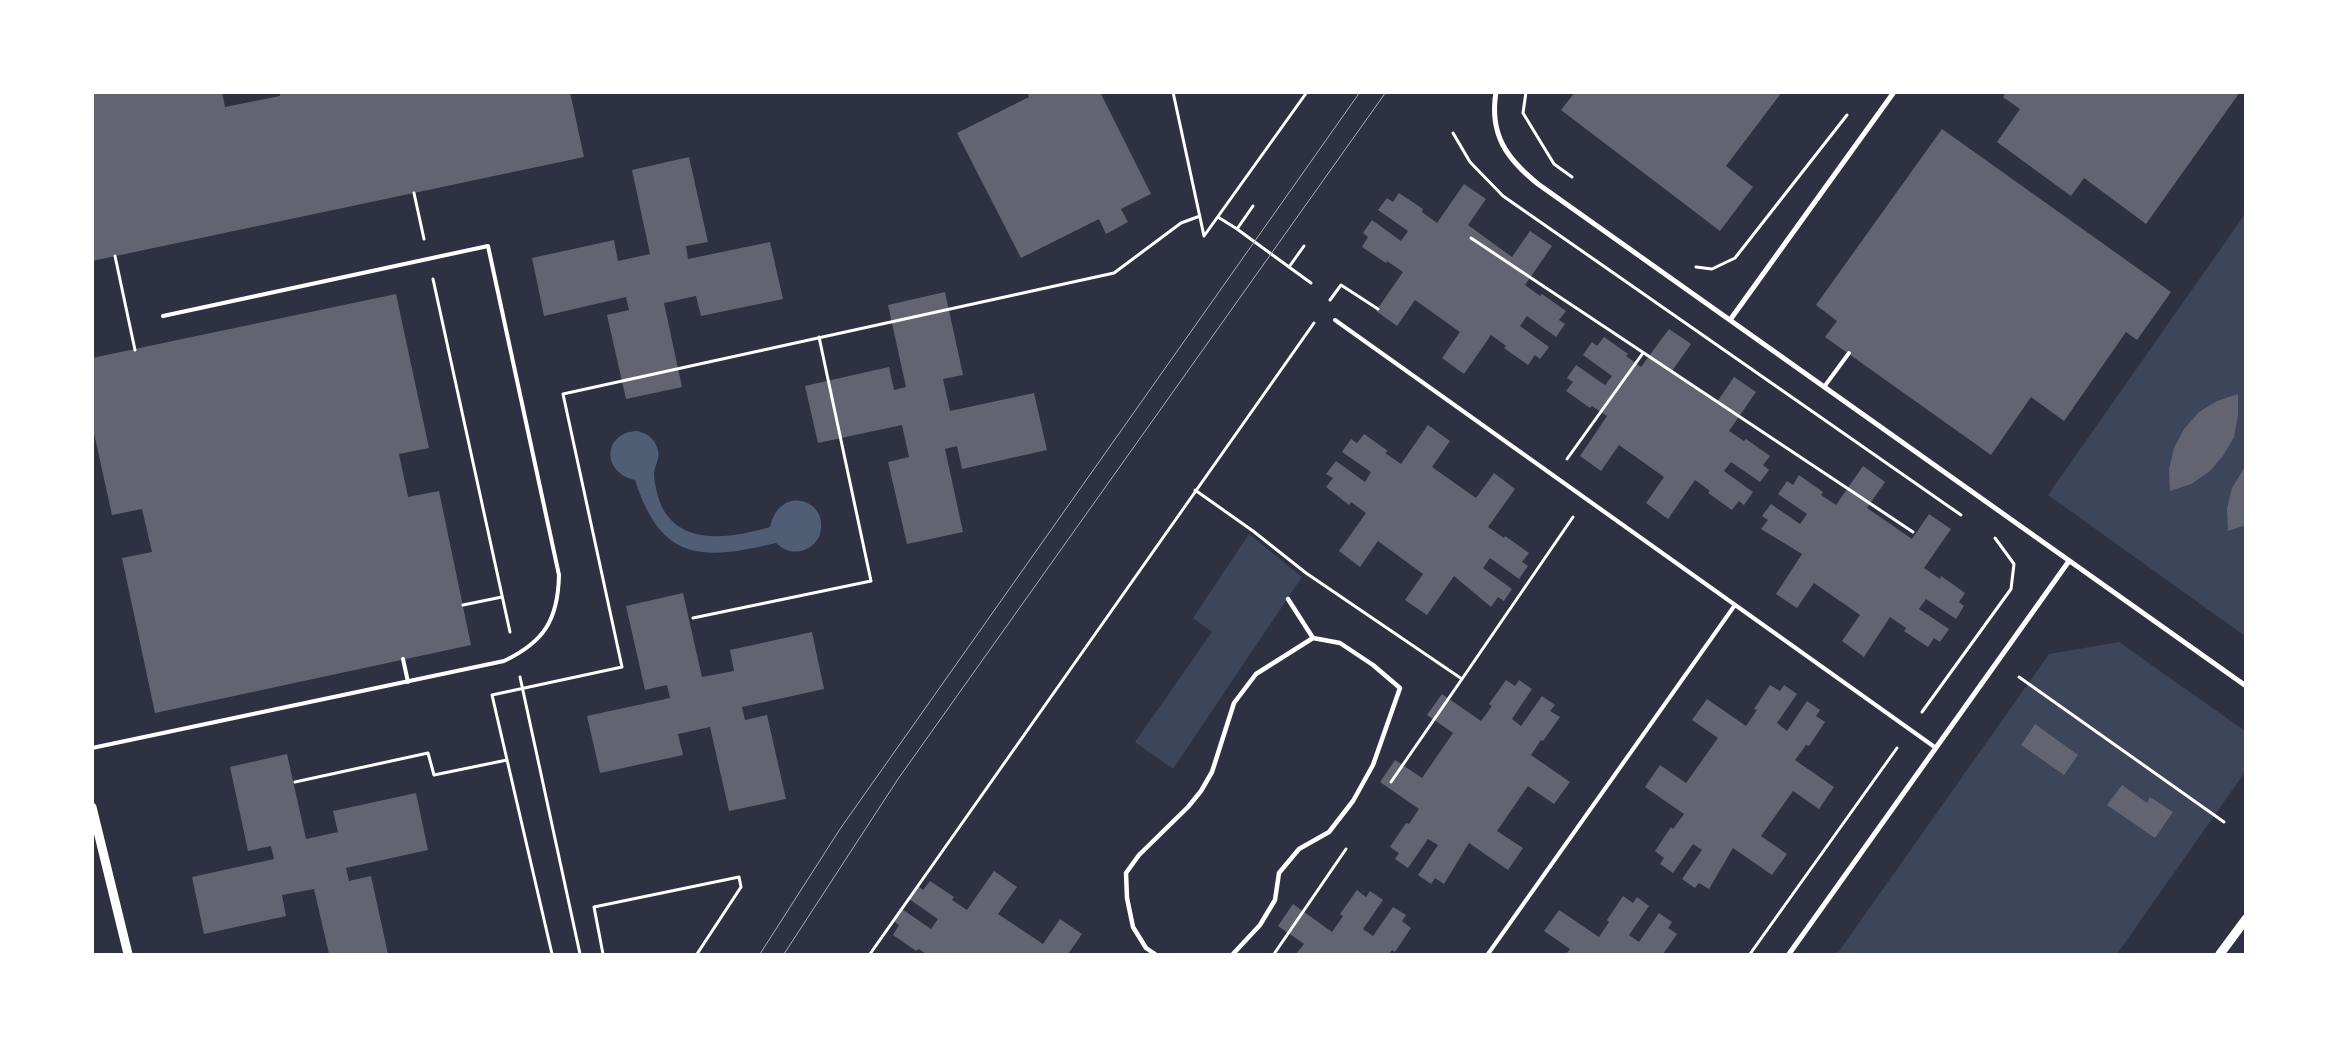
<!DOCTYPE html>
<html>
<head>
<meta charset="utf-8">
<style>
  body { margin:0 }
  #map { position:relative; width:2338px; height:1047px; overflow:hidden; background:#2d3142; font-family:Rubik,sans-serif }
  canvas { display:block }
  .frame { position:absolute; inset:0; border:94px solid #fff; pointer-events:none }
</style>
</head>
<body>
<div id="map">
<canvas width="2338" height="1047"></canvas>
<div class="frame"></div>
</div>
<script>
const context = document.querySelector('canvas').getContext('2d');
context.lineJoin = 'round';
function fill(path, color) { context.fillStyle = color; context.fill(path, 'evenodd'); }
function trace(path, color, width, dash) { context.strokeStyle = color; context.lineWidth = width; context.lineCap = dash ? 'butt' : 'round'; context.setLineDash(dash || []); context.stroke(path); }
fill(new Path2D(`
  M2245,214V636L2048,495Z
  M1249,534L1302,577L1173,769L1135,742L1212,632L1193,618Z
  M2119,642L2245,731V772L2117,954H1837L2049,654Z`), '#3c4559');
fill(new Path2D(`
  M637,431C648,433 656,440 658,451C660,459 655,465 654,473C654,478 655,484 656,488C667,548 726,540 770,527C780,483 830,500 820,534C818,541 811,548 804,550C793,554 784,550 776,543C701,561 661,561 635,480C600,472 604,432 637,431Z`), '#4f5d75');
fill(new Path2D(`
  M92,92H222L225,107L280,96V92H570L584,157L92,261Z
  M1027,92H1100L1151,194L1121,209L1128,222L1106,234L1099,219L1021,258L957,133L1029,97Z
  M1575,92H1782L1726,166L1753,187L1720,231L1561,110Z
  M2006,92H2240L2146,224L2084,178L2071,196L1997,142L2020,109L2003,97Z
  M1942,129L2171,292L2137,340L2126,332L2064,421L2031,397L1991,455L1825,337L1837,321L1816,305Z
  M689,157L708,242L686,246L688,259L770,242L783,299L701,316L696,296L664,303L682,387L626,399L607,315L629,310L626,297L544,316L532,258L614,240L618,261L650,254L632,170Z
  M1464,184L1486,199L1468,225L1512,257L1530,231L1552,246L1525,285L1540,296L1542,294L1566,311L1559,320L1565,324L1556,337L1527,316L1520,326L1549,347L1540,359L1535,355L1528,365L1504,348L1506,346L1491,335L1464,374L1442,358L1460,332L1415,300L1397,326L1376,311L1403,272L1387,261L1386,263L1362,247L1368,237L1363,233L1372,220L1401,241L1408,231L1378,210L1387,198L1393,202L1399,193L1423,209L1422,212L1437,223Z
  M945,292L963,375L943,379L950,411L1034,393L1047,450L962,469L957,446L945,449L963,532L907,544L888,462L909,457L902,425L818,443L805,386L889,367L894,390L906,387L888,305Z
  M396,294L429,448L399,454L408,497L439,491L471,645L155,713L122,558L152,552L142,509L112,515L92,424V358Z
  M1669,329L1691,344L1672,371L1717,402L1734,377L1756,392L1729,431L1744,441L1746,439L1770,456L1763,465L1769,470L1760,482L1731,462L1724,471L1753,492L1744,505L1739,501L1732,510L1708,493L1710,491L1695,480L1668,519L1646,503L1664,477L1619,445L1601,471L1580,456L1607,416L1592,406L1590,408L1566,391L1573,382L1567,378L1576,365L1605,385L1612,376L1583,355L1592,342L1597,346L1604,337L1628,354L1626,356L1641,367Z
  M2238,394V416L2234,437L2223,456L2209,472L2191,484L2170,491L2169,469L2174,448L2184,429L2199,412L2217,401Z
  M1428,425L1450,441L1432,467L1476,498L1494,473L1515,489L1488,527L1504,538L1505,536L1529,553L1522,562L1528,566L1519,579L1490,558L1483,568L1512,589L1504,601L1498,597L1491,607L1454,576L1427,615L1405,600L1423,574L1378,541L1360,567L1339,551L1366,513L1351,502L1349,505L1326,487L1333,478L1326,474L1336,461L1365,482L1371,472L1342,452L1351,439L1357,443L1364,434L1388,451L1385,453L1401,464Z
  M2246,465V525L2228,531L2227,509L2232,488Z
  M1863,466L1885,482L1867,508L1912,539L1929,514L1951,529L1924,568L1940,579L1941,576L1965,593L1959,602L1964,606L1956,619L1926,599L1919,609L1949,629L1940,642L1934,638L1928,647L1904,631L1906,628L1890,617L1864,657L1842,641L1860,615L1814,583L1797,608L1776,594L1802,554L1761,529L1768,520L1762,516L1771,504L1800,524L1807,514L1778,494L1787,481L1793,485L1799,475L1823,492L1821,495L1836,505Z
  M683,593L702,677L734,671L730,650L812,632L824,689L742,707L745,720L767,715L786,799L729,811L710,727L678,734L683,755L600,773L587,716L670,698L667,685L645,690L626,606Z
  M1506,680L1515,686L1519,680L1532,689L1512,719L1521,726L1542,696L1555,705L1550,711L1560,717L1543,741L1541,740L1531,755L1570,782L1554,804L1528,786L1497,831L1523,848L1508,870L1469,843L1444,884L1435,878L1431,884L1418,875L1438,845L1428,839L1408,868L1395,859L1399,853L1390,847L1406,823L1409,824L1419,809L1380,782L1395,760L1422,778L1453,733L1427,715L1442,694L1481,721L1492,706L1489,704Z
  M1770,685L1780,691L1784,685L1797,694L1777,723L1787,731L1807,701L1820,710L1816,716L1825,722L1809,746L1806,745L1795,760L1834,787L1819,809L1793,791L1761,836L1787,854L1772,875L1733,848L1709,889L1699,883L1695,888L1682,879L1702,850L1693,844L1673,873L1660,864L1664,858L1655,851L1671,827L1673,829L1684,814L1645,787L1660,765L1686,783L1718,738L1692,720L1707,699L1746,726L1757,710L1754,709Z
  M2035,724L2078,755L2064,775L2021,745Z
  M287,754L306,839L338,832L333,811L416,793L428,850L346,868L349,881L371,876L388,954H329L314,889L282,895L286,916L204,934L192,877L274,859L271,846L248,851L230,767Z
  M2122,785L2147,803L2150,797L2173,812L2155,838L2107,805Z
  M994,871L1017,887L998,914L1043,944L1060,919L1082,934L1068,954H926L919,949L916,951L893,935L899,925L893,921L902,909L931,929L938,919L909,899L918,886L923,890L930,881L954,897L952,900L967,910Z
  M1357,890L1366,897L1370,891L1383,900L1363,929L1373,936L1393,907L1406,915L1402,921L1411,928L1395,952L1392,950L1389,954H1296L1304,944L1278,926L1293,904L1332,932L1343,916L1340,914Z
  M1623,896L1633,903L1637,897L1649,906L1629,935L1639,942L1659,913L1672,922L1668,928L1677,934L1663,954H1566L1570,949L1544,931L1559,910L1599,937L1609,922L1607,920Z`), '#626471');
trace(new Path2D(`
  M1173,92L1204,236L1307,92
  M1526,92L1523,113L1554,164L1572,177
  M1453,133L1470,162L1503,196L1961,515
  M414,193L424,239
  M1253,206L1237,229L1289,267L1304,246
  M1218,217L1237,229
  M1471,238L1913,532
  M115,256L135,350
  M1289,267L1311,283
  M1696,267L1712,269L1735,258L1847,115
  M433,279L510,632
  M1330,300L1341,285L1378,309
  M1567,459L1643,353
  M1195,490L1253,531L1306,573L1462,679L1573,517
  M463,605L502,597
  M693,618L871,581L819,337
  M520,677L580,954
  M2019,677L2224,822
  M1922,712L2011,589L2014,564L1995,538
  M295,782L428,753L434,775L507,760
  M1391,782L1462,679
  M552,954L492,695L622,667L563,394L1114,273L1181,223L1200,216
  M603,954L594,907L739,877L741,887L697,954
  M870,954L1314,323
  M1274,954L1346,849
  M1750,954L1897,748`), '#fff', 3);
trace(new Path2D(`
  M1335,320L1936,748
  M1824,387L1849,353
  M403,659L408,682
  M92,748L504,661C544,642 558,620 559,575L488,246L163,316
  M1488,954L1735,605`), '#fff', 4);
trace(new Path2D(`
  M1288,599L1313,638
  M1155,954L1146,948L1133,927L1127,898L1126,873L1139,855L1188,807L1201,791L1212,772L1234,703L1256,674L1313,638L1340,643L1373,665L1400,688L1373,765L1353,801L1329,832L1299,849L1279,873L1275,900L1260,925L1233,954`), '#fff', 4.5);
trace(new Path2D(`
  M1496,92C1489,135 1507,159 1538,184L2246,686
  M1730,320L1894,92
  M1789,954L2069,561`), '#fff', 5);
trace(new Path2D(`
  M92,807L128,954
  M2220,954L2246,919`), '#fff', 9);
trace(new Path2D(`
  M760,954L840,829L1360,92
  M784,954L898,779L1386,92`), '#abadb3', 1);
</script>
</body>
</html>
